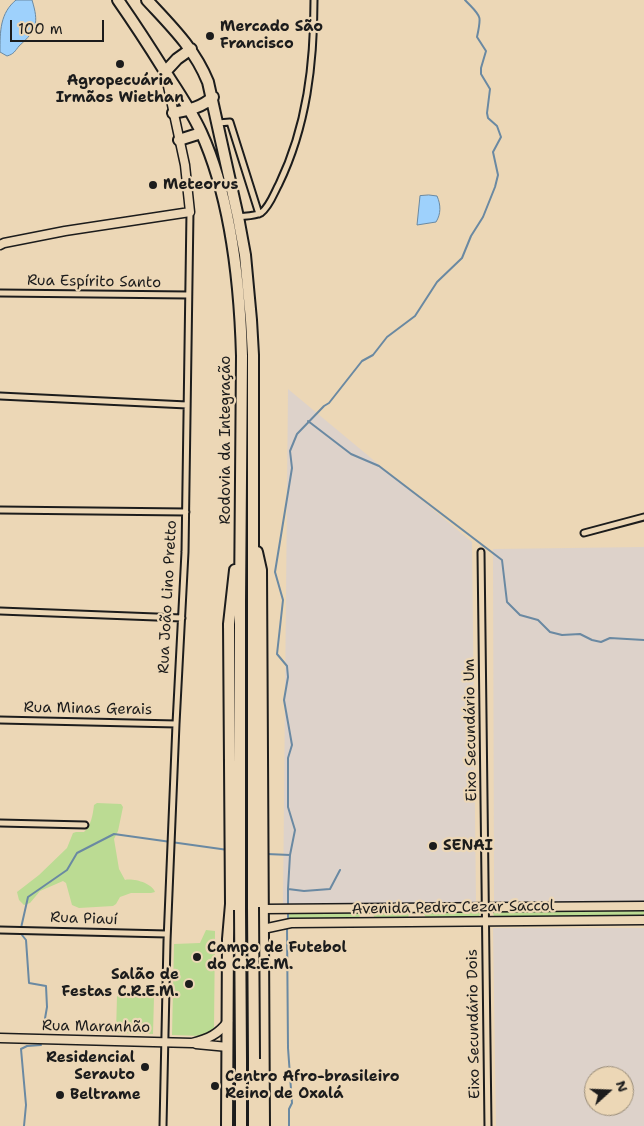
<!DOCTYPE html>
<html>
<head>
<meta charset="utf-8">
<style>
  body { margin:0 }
  #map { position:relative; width:644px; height:1126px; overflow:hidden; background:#ecd7b6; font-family:"Shantell Sans",sans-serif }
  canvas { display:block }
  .north { position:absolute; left:584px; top:1066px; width:50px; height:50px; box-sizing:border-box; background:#ecd7b6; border:1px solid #998c78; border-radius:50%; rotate:70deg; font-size:14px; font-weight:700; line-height:20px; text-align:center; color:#1c1c1c }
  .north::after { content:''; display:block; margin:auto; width:18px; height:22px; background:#1c1c1c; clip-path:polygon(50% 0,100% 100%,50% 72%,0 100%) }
  .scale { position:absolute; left:10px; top:20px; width:94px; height:22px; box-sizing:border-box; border:2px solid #1c1c1c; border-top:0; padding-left:6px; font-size:15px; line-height:18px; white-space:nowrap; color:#1c1c1c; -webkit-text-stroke:4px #ecd7b6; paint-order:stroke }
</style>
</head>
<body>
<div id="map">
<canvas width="644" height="1126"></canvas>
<div class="north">N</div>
<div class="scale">100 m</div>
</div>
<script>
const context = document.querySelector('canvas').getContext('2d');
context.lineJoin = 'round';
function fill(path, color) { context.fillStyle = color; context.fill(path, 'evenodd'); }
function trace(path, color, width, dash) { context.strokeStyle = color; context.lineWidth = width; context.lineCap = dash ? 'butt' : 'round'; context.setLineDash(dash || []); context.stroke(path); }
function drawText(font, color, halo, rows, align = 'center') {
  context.font = font + ' "Shantell Sans",sans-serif'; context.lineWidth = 4.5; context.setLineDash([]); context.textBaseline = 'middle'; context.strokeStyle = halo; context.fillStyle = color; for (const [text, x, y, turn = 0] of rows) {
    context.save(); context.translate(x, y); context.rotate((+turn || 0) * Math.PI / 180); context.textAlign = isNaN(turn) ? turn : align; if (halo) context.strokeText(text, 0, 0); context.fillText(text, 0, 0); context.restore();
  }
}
fill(new Path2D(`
  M288,389L472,542L476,903L283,904Z
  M644,547V903H494L493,549Z
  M493,928H644V1126H496ZM594,1076H624V1106H594Z`), '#ddd2ca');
fill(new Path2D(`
  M97,803L121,804L123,807L118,831L114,839L119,869L125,880C133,878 152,883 155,892L151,893H131L120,897L116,904L113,906L79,908L72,905L66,883L63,881L40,891L30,903L24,905L19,900L17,892L39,875L67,848L73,833L76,832H84C91,826 93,814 94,805Z
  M644,910V917H499L494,916L493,913L497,911Z
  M375,911H408L409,914L408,918H380L374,917L373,914Z
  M427,911H477L481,913L478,917L426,918L424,914Z
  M288,912H359L360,915L359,919L288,918Z
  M206,930L215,931L214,1028L202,1036L172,1035L174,944L200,943Z
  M117,996L154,997L153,1034L116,1033Z`), '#bbdb93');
const water = new Path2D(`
  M16,0H32C39,23 37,30 19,46C15,51 14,54 7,56L0,52C0,31 0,13 16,0Z
  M429,195L437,196C441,205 441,214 436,222L417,225L420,196Z`);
fill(water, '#9ed1fc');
trace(water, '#6a89a2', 1);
trace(new Path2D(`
  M308,421L351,454L379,466L502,560L507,602L520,615L538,620L550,632L562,635L580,634L592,640L601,642L610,638L644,640
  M267,854L290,855
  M340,870L330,889L304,891L288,889L290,855L295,830L288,807V758L292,745L284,700L288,677L287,666L277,654L283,600L275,572L292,468L290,451L297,434L324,406L329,403L362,361L373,355L387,337L415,316L437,282L462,258L471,236L483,217L495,187L498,175L493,152L501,137L497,126L488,118L487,113L490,89L481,74V68L486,51L477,37C482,14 481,17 465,0
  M288,907V889
  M288,922V912
  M287,927L288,1048L292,1103L289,1109V1126
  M21,928L28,897L67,870L77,853L114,834L228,850
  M22,935L26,940L29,983L46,986L47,1007L43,1030
  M24,1126L26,1105L21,1049L27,1046L41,1045`), '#6a89a2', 2);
const street = new Path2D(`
  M218,123L230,122L259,214
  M238,217C245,216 255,216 261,213C270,206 274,193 279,184C307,126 314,63 314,0
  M0,293L188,295
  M0,396L187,405
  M0,510L186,512
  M584,533L644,517
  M481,552L488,1126
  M0,611L182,618
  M0,720L176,724
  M0,823L85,825
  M0,930L167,934
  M163,1126L167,941L176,724L185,552L190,212`);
const secondary = new Path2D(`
  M0,245L4,243L65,231L190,212L185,165L166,77
  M263,909L644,906
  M263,929L291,923L644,920
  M0,1038L192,1043C208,1039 219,1034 228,1021
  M196,1044L228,1047`);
const highway = new Path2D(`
  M118,0C134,23 149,46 164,70C177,90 191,110 201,132C231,198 240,284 242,356L240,602V910
  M147,0C172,27 194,48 208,82L238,217L245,255L251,320L253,355V907
  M165,72L177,59L191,49
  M173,113C188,110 201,108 213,97
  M179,140L201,133
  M257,552L261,570L264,1126
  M241,1059V1126
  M254,1059V1126
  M227,1126L228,939L231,904L229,624L235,570`);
trace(street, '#1c1c1c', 9);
trace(secondary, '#1c1c1c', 11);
trace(highway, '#1c1c1c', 14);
trace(street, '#ecd7b6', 5);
trace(secondary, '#ecd7b6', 8);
trace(highway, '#ecd7b6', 10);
const highwayBridge = new Path2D(`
  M253,907L254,1059
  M240,910L241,1059`);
trace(highwayBridge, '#1c1c1c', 14, []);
trace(highwayBridge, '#ecd7b6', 10);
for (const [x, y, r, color] of [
  [210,36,5,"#1c1c1c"],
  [120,64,5,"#1c1c1c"],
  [153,185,5,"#1c1c1c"],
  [433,846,5,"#1c1c1c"],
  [197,957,5,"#1c1c1c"],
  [189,984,5,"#1c1c1c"],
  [145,1067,5,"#1c1c1c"],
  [215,1086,5,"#1c1c1c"],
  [60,1095,5,"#1c1c1c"]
]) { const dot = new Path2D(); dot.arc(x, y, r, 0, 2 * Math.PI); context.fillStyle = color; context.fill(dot); trace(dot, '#ecd7b6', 2); }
drawText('bold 15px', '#1c1c1c', '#ecd7b6', [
  ["Mercado São",220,27],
  ["Francisco",220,44],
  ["Agropecuária",120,81,"center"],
  ["Irmãos Wiethan",120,98,"center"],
  ["Meteorus",163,185],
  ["SENAI",443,846],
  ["Campo de Futebol",207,948],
  ["do C.R.E.M.",207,965],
  ["Salão de",179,975,"right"],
  ["Festas C.R.E.M.",179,992,"right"],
  ["Residencial",135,1058,"right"],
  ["Serauto",135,1075,"right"],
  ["Centro Afro-brasileiro",225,1077],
  ["Reino de Oxalá",225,1094],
  ["Beltrame",70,1095]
], 'left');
drawText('15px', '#1c1c1c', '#ecd7b6', [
  ["Rua Espírito Santo",94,282,1],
  ["Rodovia da Integração",226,440,-90],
  ["Rua João Lino Pretto",168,597,-87],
  ["Rua Minas Gerais",88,709,1],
  ["Eixo Secundário Um",471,730,-91],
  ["Avenida Pedro Cezar Saccol",453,908,-1],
  ["Rua Piauí",84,919,2],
  ["Eixo Secundário Dois",474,1024,-91],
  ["Rua Maranhão",96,1027,1]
]);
</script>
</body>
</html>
